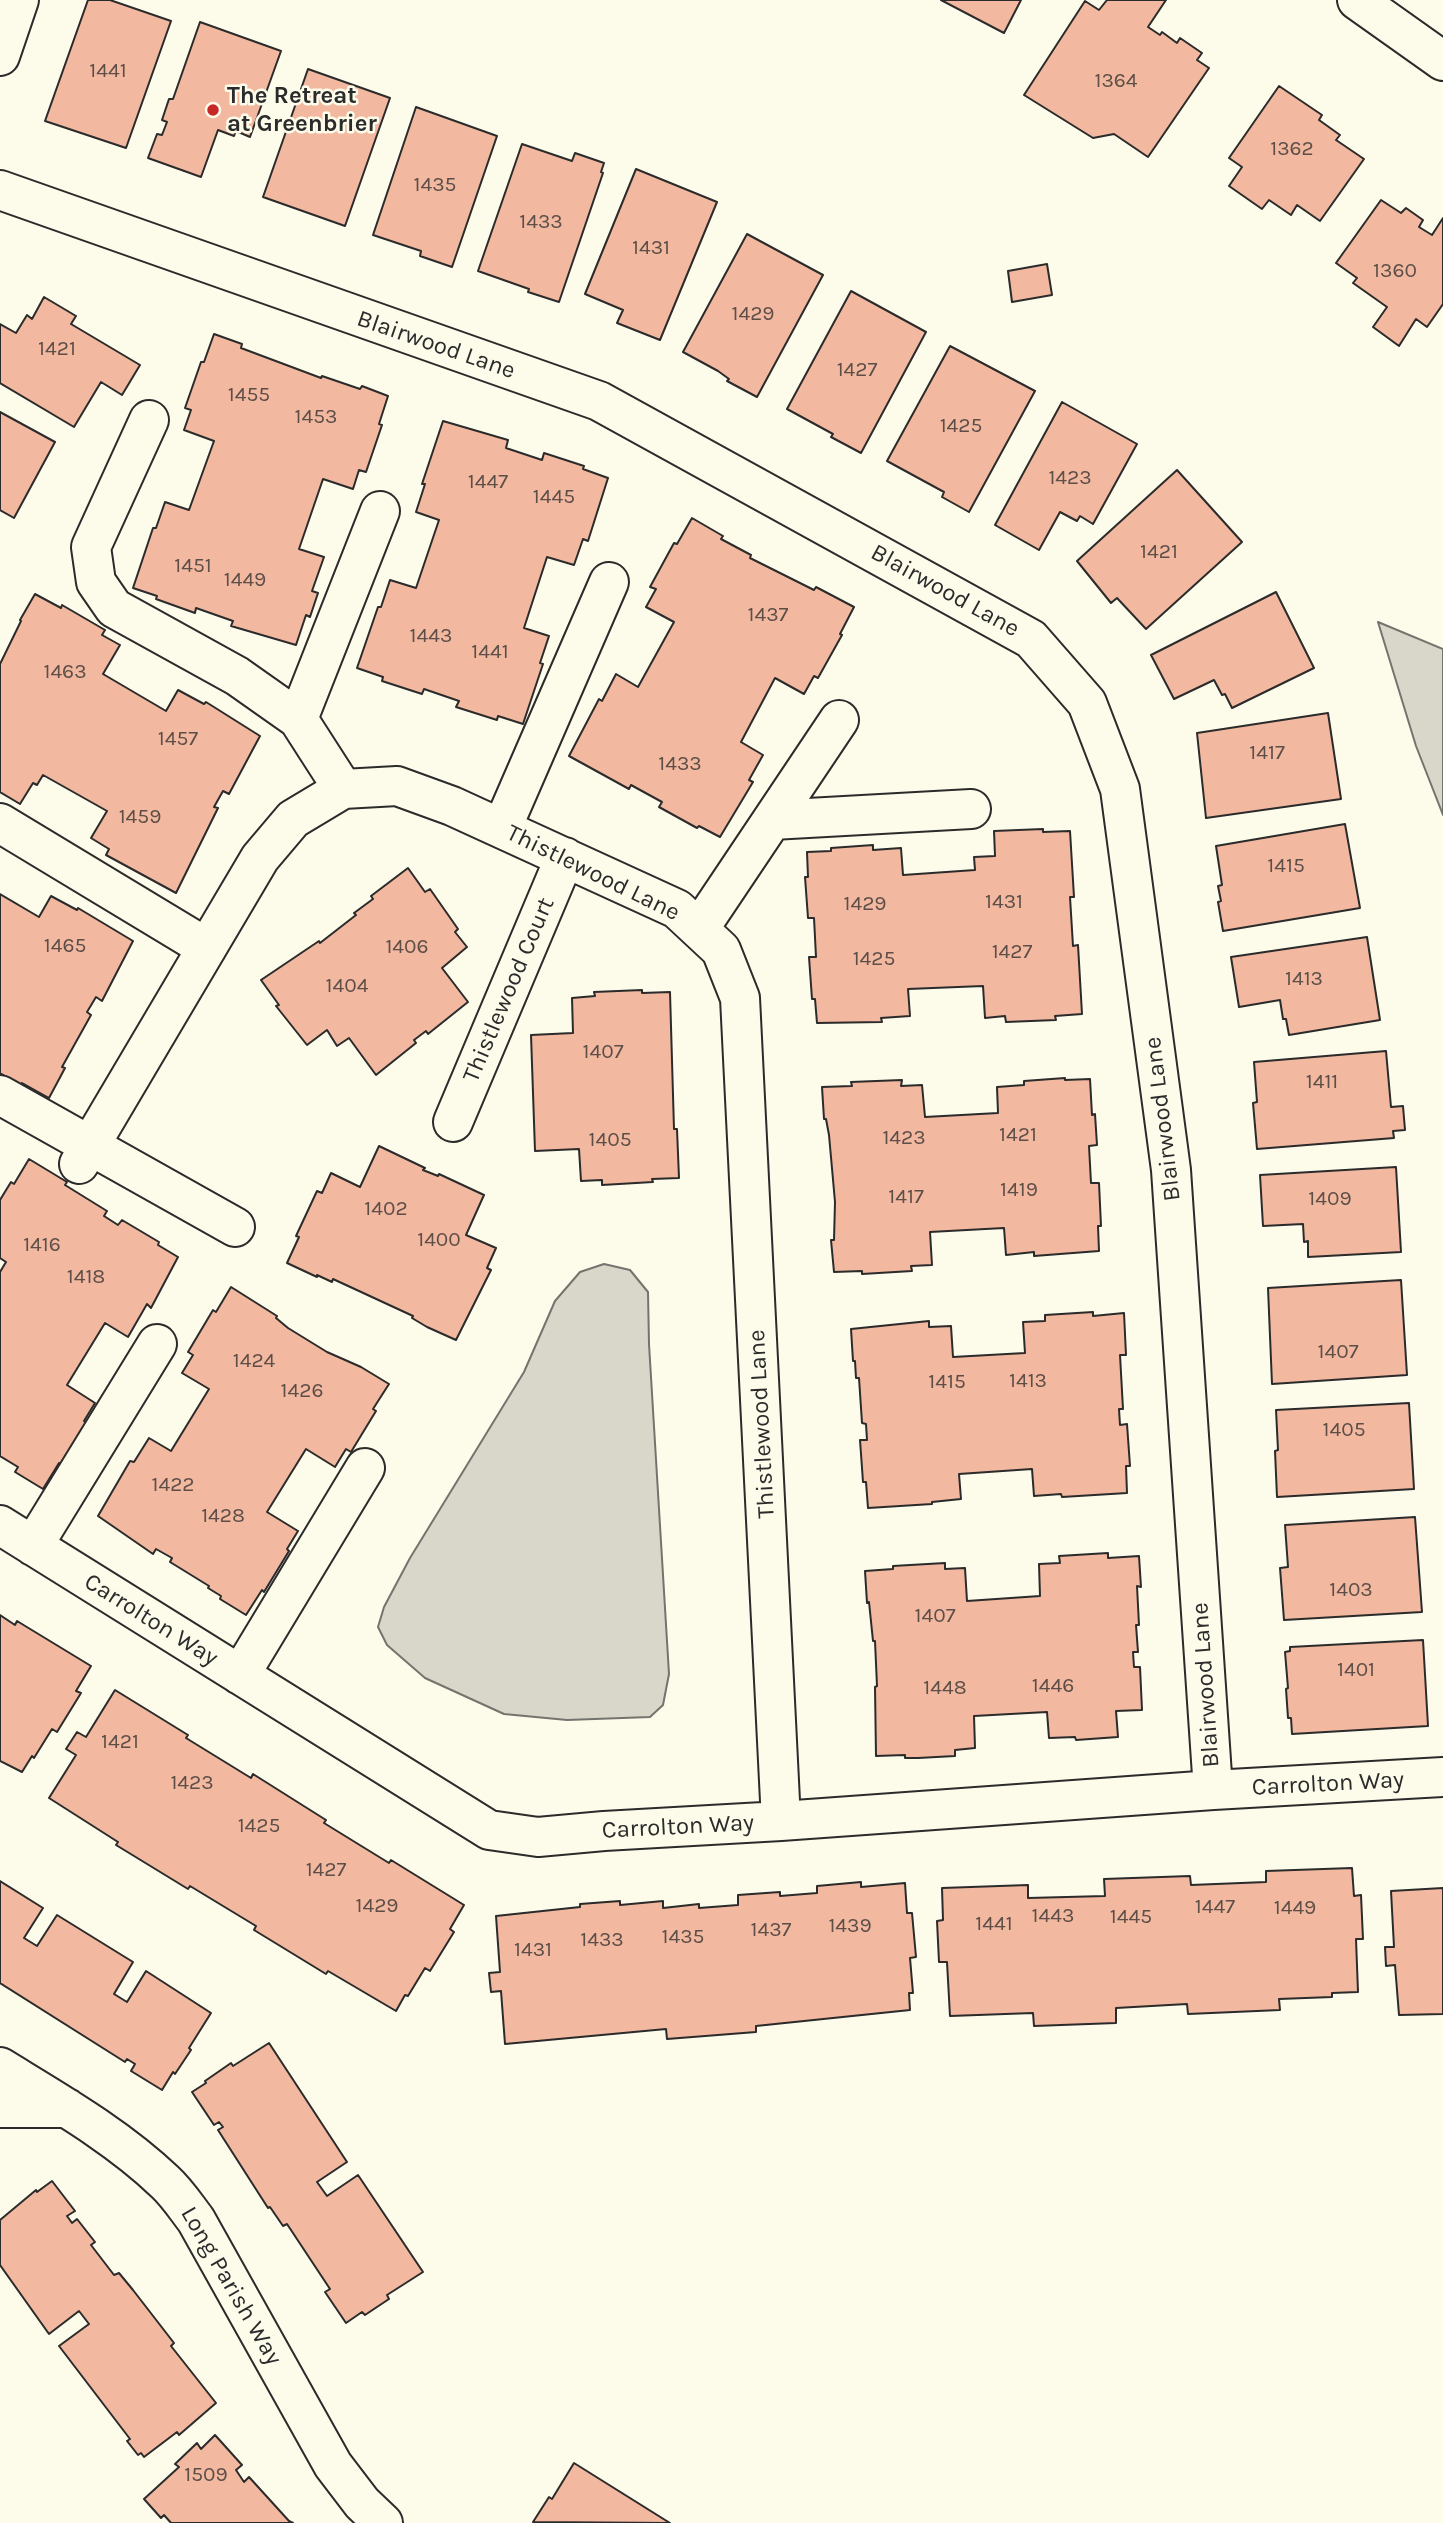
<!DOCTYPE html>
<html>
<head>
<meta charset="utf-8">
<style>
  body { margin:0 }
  canvas { display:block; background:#fdfbea }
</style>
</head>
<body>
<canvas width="1443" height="2523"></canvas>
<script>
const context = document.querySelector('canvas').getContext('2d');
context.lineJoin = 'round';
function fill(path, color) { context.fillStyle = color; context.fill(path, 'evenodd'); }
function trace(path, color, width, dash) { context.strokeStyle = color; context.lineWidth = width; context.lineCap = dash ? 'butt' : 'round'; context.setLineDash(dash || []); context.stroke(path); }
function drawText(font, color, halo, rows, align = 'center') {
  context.font = font + ' Karla,sans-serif'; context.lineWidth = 5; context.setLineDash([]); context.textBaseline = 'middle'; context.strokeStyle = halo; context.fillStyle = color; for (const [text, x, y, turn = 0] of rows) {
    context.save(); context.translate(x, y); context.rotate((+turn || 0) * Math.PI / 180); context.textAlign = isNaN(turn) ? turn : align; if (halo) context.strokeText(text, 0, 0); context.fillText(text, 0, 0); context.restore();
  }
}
const water = new Path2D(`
  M1378,622L1443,649V815L1416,746Z
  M604,1264L630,1270L648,1292L649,1344L669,1674L663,1705L650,1717L567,1720L504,1714L425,1678L387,1645L378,1627L384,1607L410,1558L524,1372L555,1301L580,1272Z`);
fill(water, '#d8d7c9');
trace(water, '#74746e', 2);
const building = new Path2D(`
  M88,0H110L171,21L126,148L45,121Z
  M941,0H1021L1004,33Z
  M1107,0H1166L1148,27L1160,35L1162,32L1177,43L1180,38L1202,53L1197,60L1209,68L1148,157L1114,134L1093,138L1024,95L1085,1L1099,10Z
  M200,22L281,51L250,137L236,131L234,136L218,130L201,177L148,158L157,134L162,135L167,122L162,120L169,99H173Z
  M308,69L390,98L345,226L263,197Z
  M1279,86L1322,115L1319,120L1340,135L1336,140L1364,159L1320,221L1297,205L1291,215L1269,200L1262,209L1229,186L1242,167L1229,158Z
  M416,107L497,136L452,267L420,256L421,251L373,235Z
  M522,144L572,161L575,153L604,163L601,172L603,173L559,302L528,292L529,289L478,271Z
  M636,169L717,202L660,340L617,323L623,310L585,294Z
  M1381,200L1401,213L1406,208L1423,220L1419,227L1432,235L1443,218V304L1427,327L1416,319L1399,346L1373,327L1387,307L1353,283L1357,278L1336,263Z
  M747,234L823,275L757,397L727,381L729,379L718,371L683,352Z
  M1047,264L1052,295L1012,302L1008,271Z
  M851,291L926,332L861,453L831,437L833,434L787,409Z
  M44,297L76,316L71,324L140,365L122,395L101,382L74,427L0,383V324L16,333L27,315L32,319Z
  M214,334L242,344L241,348L321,378L322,376L360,389L362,386L388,396L379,424L382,425L366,472L359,470L353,489L323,479L299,549L324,557L312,591L318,593L310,617L306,615L296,645L231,626L233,621L196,608L195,613L156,599L157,596L133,588L153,528H156L165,502L189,510L214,441L184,430L191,410L185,408L201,362H204Z
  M950,346L1035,391L969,512L942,497L944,492L887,461Z
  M1062,402L1137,444L1093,524L1080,516L1077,521L1060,512L1039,550L995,525Z
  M0,412L55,442L14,518L0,510Z
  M443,421L508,440L506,448L542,460L544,453L584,466L583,469L608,478L588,541L583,539L574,565L547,557L524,628L549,636L540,663L543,664L523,724L498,716L497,720L456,707L459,701L424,689L422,694L382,681L383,677L357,668L378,607H381L390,580L416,588L439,520L416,512L425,484H422Z
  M1177,470L1242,542L1146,629L1117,598L1111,603L1077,561Z
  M692,518L723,536L721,539L751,555L750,558L814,590L816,587L854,607L840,634L842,635L818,678L814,676L804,694L775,678L741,742L763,755L749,780L753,782L720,837L699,826L697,828L659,807L662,802L631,785L629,789L569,756L599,699L602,701L616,674L638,687L674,622L646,607L656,589L650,587L674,543L677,544Z
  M1276,592L1314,668L1232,708L1225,694L1222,695L1214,680L1174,699L1151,655Z
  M35,594L61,608L62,605L105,630L102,635L120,645L103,674L166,711L178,690L204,704L206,702L260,736L229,794L223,791L214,807L218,808L176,893L106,855L109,849L91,838L107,811L43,775L37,785L33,783L20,804L0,792V664L21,621L20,620Z
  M1328,713L1341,799L1206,818L1197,733Z
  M1345,824L1360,908L1223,931L1218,902L1221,901L1218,886L1222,885L1216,846Z
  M1043,829V832L1070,831L1074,897H1070L1073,946L1078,945L1082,1014L1055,1016L1056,1020L1006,1022L1005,1016L985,1018L983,986L908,989L910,1016L881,1018L882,1022L817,1023L815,999H812L809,957H816L814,918H808L805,877H808L807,852L831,851V848L873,845V850L901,848L903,875L975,870L974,857L995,856L994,831Z
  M408,868L425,892L430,889L458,929L455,932L467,947L442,968L468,1002L428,1034L426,1031L414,1040L416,1043L376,1075L349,1038L337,1046L327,1030L307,1045L276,1006L279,1005L261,980L319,941L320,943L356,915L354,913L373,899L371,896Z
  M0,894L39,917L51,896L77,910L78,908L133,941L102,1001L96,997L87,1012L91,1015L62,1067L65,1068L49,1098L22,1083L20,1085L0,1073Z
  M1367,937L1380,1020L1289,1035L1286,1019H1283L1280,1000L1239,1007L1231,957Z
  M642,990V993L670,992L674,1129H677L679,1178L652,1179L653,1182L602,1185V1180L581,1181L579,1149L535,1151L531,1035L573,1033L572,998L595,996L594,992Z
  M1386,1051L1391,1107L1403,1106L1405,1130L1393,1131L1394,1138L1257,1149L1253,1103L1257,1102L1254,1062Z
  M1065,1078V1080L1090,1079L1092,1115L1095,1114L1097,1145L1089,1146L1091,1183H1099L1101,1226H1098L1099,1251L1034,1256V1252L1006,1255L1004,1228L930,1232L932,1265L911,1266L912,1271L862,1274V1271L834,1272L831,1240H834L835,1202L829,1135L826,1119H824L822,1087L852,1086L851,1082L902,1080L901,1086L922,1085L925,1117L998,1113L997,1087L1024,1085V1081Z
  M379,1146L425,1168L423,1170L438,1176L439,1174L484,1195L466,1235L496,1248L487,1268L491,1270L456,1340L427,1327L412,1318L413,1316L333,1279L332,1282L317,1275V1277L287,1263L299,1237L296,1236L317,1191L322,1193L331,1173L360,1187Z
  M29,1159L67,1182L65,1185L107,1211L104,1216L118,1225L122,1220L159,1242L158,1245L178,1257L151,1308L147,1304L128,1337L105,1323L67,1385L95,1403L84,1421L88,1424L62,1466L59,1463L43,1489L15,1472L18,1467L0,1456V1272L6,1262L0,1258V1200L11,1182L14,1184Z
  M1396,1167L1401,1252L1308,1257V1241L1304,1242L1303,1224L1263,1226L1260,1175Z
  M1401,1280L1407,1375L1272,1384L1268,1288Z
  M231,1287L277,1316L276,1318L288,1328L327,1352L361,1367L389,1384L373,1409L376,1411L351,1452L346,1449L335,1467L306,1449L267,1512L298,1531L287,1549L289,1551L264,1592L262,1590L246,1615L220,1599L221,1596L208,1588L209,1586L170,1562L172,1558L156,1549L153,1554L98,1516L130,1461L134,1462L149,1438L171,1451L209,1389L182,1373L193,1355L188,1352L213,1310L216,1312Z
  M1093,1312V1316L1124,1313L1126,1355H1120L1123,1409H1119L1120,1425L1127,1424L1130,1466H1126L1127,1493L1062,1497L1061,1494L1034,1496L1032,1469L959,1474L961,1499L932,1502V1504L868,1508L866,1482H863L860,1440H867L866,1424L862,1423L859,1378H856L855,1361H853L851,1329L929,1321V1327L951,1326L953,1357L1025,1353L1023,1322L1045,1321V1315Z
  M1409,1403L1414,1489L1277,1497L1275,1451L1278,1450L1276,1410Z
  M1415,1517L1422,1612L1284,1620L1280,1568L1288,1567L1285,1525Z
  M1108,1553V1558L1139,1556L1141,1587L1137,1586L1139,1625H1136L1138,1652H1133L1134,1667H1140L1142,1710L1116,1711L1118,1737L1076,1740L1075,1737L1049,1738L1047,1712L974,1716L975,1748L955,1750V1756L918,1758H905V1755L876,1756L875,1687L877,1686L875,1641H873L869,1602L867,1603L865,1571L893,1569V1566L945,1563V1569L965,1568L967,1601L1040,1596L1039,1564L1060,1563L1059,1556Z
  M0,1615L15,1625L17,1621L91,1666L76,1691L81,1693L57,1732L52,1729L34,1758L32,1756L22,1772L0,1761Z
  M1423,1640L1428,1726L1292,1734L1291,1718H1288L1286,1689L1288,1688L1285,1652L1290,1651V1647Z
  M115,1690L188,1735L186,1738L251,1778L253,1774L326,1820L324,1823L389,1863L391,1860L464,1905L450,1929L454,1932L430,1971L425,1968L408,1996L405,1995L396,2011L328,1971L326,1974L254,1930L256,1926L190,1886L188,1889L116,1845L118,1842L49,1798L76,1755L66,1749L77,1732L86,1737Z
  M1352,1868L1354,1896L1361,1895L1363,1939H1356L1358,1992L1332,1993V1997L1279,1999L1280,2010L1188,2014L1187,2004L1116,2008V2023L1034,2026L1033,2013L950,2016L947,1962H939L937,1921L943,1920L942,1888L1028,1885V1898L1105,1896L1104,1879L1190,1876L1191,1885L1266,1882V1871Z
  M0,1881L43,1908L24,1938L37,1946L57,1915L133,1962L114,1994L127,2002L146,1971L211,2013L189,2048L191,2050L175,2074L173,2072L162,2090L131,2071L135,2064L127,2059L125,2062L0,1983Z
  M861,1882V1887L905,1883L907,1913H912L916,1957L910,1958L913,1993H909L910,2010L756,2026V2032L667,2039L666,2029L505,2044L501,1991L491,1992L489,1973L500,1972L496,1916L580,1907V1904L620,1901V1905L663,1901V1908L699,1904V1908L738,1905V1895L780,1892V1896L817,1893V1886Z
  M1443,1888V2014L1399,2015L1395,1965L1386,1966L1385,1947H1394L1391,1891Z
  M269,2043L347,2162L317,2182L327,2196L358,2175L423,2272L387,2295L389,2299L365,2315L362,2312L346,2323L325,2292L330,2289L287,2224L283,2226L270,2207L268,2208L218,2130L223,2127L219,2122L214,2125L192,2092L206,2083L205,2081L231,2063L233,2066Z
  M52,2181L75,2211L67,2216L72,2223L77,2219L95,2242L91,2245L114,2275L119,2273L133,2290L174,2343L171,2346L216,2403L179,2435L177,2432L144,2457L141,2453L138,2455L127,2441L130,2439L59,2346L89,2324L79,2311L49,2334L0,2265V2220L36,2190L37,2192Z
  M215,2435L242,2465L236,2470L244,2482L249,2477L289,2521L293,2523H171L164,2515L161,2518L144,2499L179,2467L175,2464L197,2443L201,2449Z
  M574,2463L670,2523L533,2522L549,2497L552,2499Z`);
fill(building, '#f2b8a0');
trace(building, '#2b2b2b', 2);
const minor = new Path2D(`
  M1357,0L1443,61
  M0,56L19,0
  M0,190L599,401L1031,639L1087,703L1120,789L1171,1170L1213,1790
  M149,420L91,547L96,582L114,608L237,676L298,719L343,789
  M298,719L380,511
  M772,820L971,809
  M0,823L207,948
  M502,828L609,582
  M699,929L839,720
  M0,1095L235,1227
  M453,1122L565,857
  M79,1164L260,858L293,819L343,789L397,786L452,806L677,909L721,950L740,998L781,1821
  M0,1525L489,1830L538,1837L604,1831L781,1821L1213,1790L1443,1777
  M33,1546L157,1344
  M240,1675L365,1468
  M0,2067C57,2102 117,2136 165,2182C177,2193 186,2207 196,2220L333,2465L362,2503L383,2523
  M0,2108H67`);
trace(minor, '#2b2b2b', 42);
trace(minor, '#fdfbea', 38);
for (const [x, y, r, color] of [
  [213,110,7,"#c62828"]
]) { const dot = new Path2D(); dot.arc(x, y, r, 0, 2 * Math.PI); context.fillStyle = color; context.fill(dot); trace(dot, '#fdfbea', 2.5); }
drawText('21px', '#5d4e48', null, [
  ["1441",108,71],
  ["1364",1116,81],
  ["1362",1292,149],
  ["1435",435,185],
  ["1433",541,222],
  ["1431",651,248],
  ["1360",1395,271],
  ["1429",753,314],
  ["1421",57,349],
  ["1427",857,370],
  ["1455",249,395],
  ["1453",316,417],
  ["1425",961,426],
  ["1423",1070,478],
  ["1447",488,482],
  ["1445",554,497],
  ["1421",1159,552],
  ["1451",193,566],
  ["1449",245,580],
  ["1437",768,615],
  ["1443",431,636],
  ["1441",490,652],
  ["1463",65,672],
  ["1457",178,739],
  ["1417",1267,753],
  ["1433",680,764],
  ["1459",140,817],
  ["1415",1286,866],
  ["1431",1004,902],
  ["1429",865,904],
  ["1465",65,946],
  ["1406",407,947],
  ["1427",1012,952],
  ["1425",874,959],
  ["1413",1304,979],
  ["1404",347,986],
  ["1407",603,1052],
  ["1411",1322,1082],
  ["1421",1018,1135],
  ["1423",904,1138],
  ["1405",610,1140],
  ["1419",1019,1190],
  ["1417",906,1197],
  ["1409",1330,1199],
  ["1402",386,1209],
  ["1400",439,1240],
  ["1416",42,1245],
  ["1418",86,1277],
  ["1407",1338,1352],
  ["1424",254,1361],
  ["1413",1028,1381],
  ["1415",947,1382],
  ["1426",302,1391],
  ["1405",1344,1430],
  ["1422",173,1485],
  ["1428",223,1516],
  ["1403",1351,1590],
  ["1407",935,1616],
  ["1401",1356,1670],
  ["1446",1053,1686],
  ["1448",945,1688],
  ["1421",120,1742],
  ["1423",192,1783],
  ["1425",259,1826],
  ["1427",326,1870],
  ["1429",377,1906],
  ["1447",1215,1907],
  ["1449",1295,1908],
  ["1443",1053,1916],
  ["1445",1131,1917],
  ["1441",994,1924],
  ["1439",850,1926],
  ["1437",771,1930],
  ["1435",683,1937],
  ["1433",602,1940],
  ["1431",533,1950],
  ["1509",206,2475]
]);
drawText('bold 24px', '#2b2b2b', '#fdfbea', [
  ["The Retreat",227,96],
  ["at Greenbrier",227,124]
], 'left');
drawText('24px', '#2b2b2b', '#fdfbea', [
  ["Blairwood Lane",436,345,19],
  ["Blairwood Lane",945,591,29],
  ["Thistlewood Lane",593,873,26],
  ["Thistlewood Court",509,990,-67],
  ["Blairwood Lane",1163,1119,-97],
  ["Thistlewood Lane",762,1424,-93],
  ["Carrolton Way",151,1620,32],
  ["Blairwood Lane",1206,1685,-94],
  ["Carrolton Way",1328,1784,-3],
  ["Carrolton Way",678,1827,-3],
  ["Long Parish Way",231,2286,60]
]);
</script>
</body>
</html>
